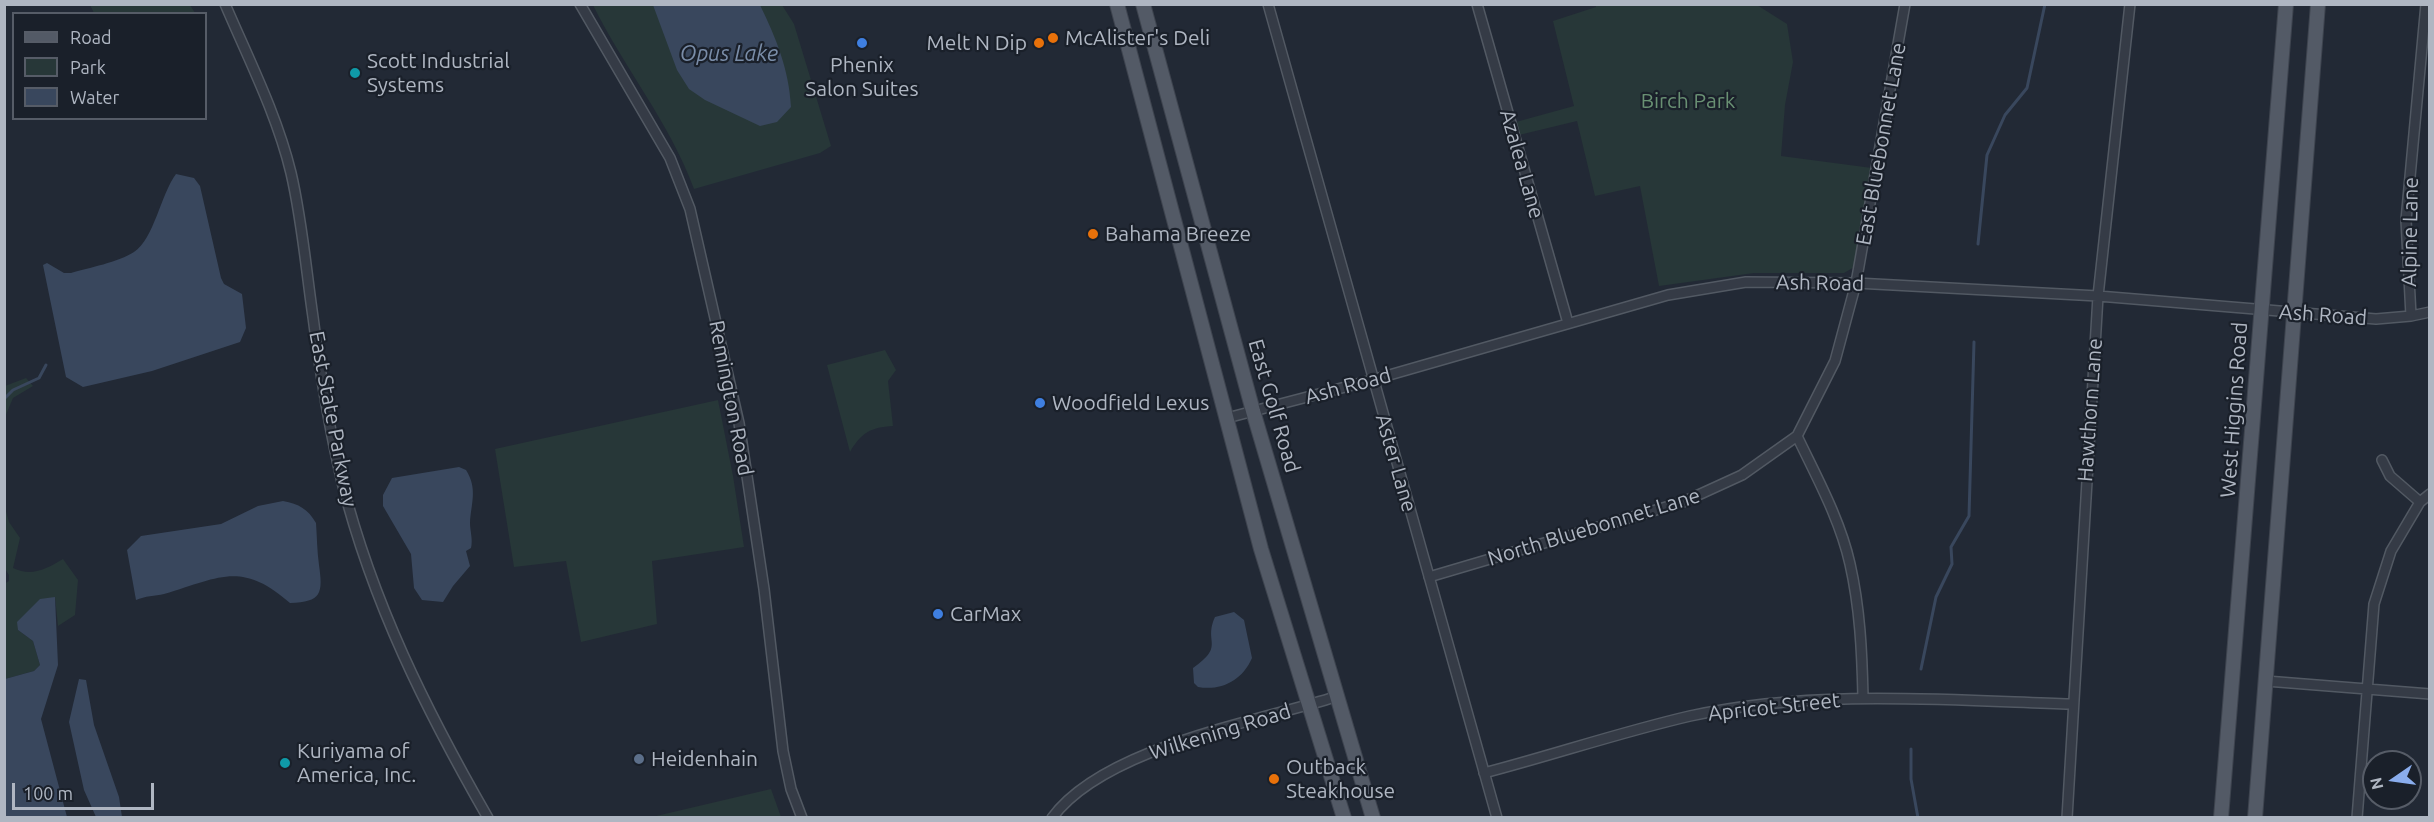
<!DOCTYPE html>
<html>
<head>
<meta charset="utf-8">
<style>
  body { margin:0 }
  #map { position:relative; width:2434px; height:822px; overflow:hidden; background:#222935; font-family:Ubuntu,sans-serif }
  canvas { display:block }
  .frame { position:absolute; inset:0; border:6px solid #afb6c2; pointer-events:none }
  .legend { position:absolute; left:12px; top:12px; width:195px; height:108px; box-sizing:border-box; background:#1a202a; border:2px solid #565c67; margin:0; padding:8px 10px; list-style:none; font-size:18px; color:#afb6c2 }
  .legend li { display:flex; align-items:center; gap:12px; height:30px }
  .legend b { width:30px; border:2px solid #565c67 }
  .north { position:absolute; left:2362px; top:750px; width:60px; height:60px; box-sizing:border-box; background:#1a202a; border:2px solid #565c67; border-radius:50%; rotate:257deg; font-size:16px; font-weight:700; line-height:24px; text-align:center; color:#afb6c2 }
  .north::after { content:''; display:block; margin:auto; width:21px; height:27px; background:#8aaded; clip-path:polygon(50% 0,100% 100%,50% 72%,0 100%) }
  .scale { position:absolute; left:12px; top:783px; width:142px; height:27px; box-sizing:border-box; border:3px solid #afb6c2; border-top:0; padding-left:8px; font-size:18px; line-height:21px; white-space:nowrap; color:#afb6c2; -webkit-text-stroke:4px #1a202a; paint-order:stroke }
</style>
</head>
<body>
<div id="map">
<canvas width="2434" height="822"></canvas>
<div class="frame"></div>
<ul class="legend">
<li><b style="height:8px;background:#535a66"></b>Road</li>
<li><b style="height:16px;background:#273738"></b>Park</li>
<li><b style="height:16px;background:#39475d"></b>Water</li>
</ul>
<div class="north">N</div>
<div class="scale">100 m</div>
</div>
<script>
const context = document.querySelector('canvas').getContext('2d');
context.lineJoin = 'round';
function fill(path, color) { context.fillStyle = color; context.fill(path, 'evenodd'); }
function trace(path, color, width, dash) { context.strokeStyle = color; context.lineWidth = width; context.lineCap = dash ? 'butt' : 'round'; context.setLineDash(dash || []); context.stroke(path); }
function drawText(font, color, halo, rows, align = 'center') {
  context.font = font + ' Ubuntu,sans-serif'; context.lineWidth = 4.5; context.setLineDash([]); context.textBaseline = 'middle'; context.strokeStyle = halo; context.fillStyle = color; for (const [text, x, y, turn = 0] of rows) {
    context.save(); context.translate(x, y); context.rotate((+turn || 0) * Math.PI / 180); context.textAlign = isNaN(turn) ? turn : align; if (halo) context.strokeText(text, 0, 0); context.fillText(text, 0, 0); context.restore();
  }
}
fill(new Path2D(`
  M90,5H190L195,13H94Z
  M593,5H782L794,24L831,146L820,153L694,189C670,123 624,68 593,5Z
  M1596,5H1757L1787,24L1793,62L1785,105L1781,156L1872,168L1856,266L1844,273H1754L1659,286L1640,186L1595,196L1577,121L1519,135L1516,122L1574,106L1553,21L1596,7Z
  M885,350L896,370L888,381L893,426C871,427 861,433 850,452L827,365Z
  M26,378L33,386L13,398L5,417V386Z
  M718,400L733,476L744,547L652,561L657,624L581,642L566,561L514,567L495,449Z
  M4,504L9,522L20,538L13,568C32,577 46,569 63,559L78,580L75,615L58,626L55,597L18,630L33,641L40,665L34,671L5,679L4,584L9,581V575L5,569Z
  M771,789L781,817H652Z`), '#273738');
fill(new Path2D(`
  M653,5H760C776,38 789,69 791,107L777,122L760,126L705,100L689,89L677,70Z
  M176,174L194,178L200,186L221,278L224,284L242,294L246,328L240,342L152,371L83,387L66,377L43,265L47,263L64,273H71C88,268 119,262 134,252C154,239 161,194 176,174Z
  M459,467L466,470C478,489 471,503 470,523C470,531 473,539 471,548L466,551L470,566L453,586L443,602L422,600L414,588L411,554L383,506V495L392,478Z
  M283,501C299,504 308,509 316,523C317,537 317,551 319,565C323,593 322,602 290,603C241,560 219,578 164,594C155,596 145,596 136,600L127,550L141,536L221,524L258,506Z
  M55,597L58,665L41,719L67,817H5V679L34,671L40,665L33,641L18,630L17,622L40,599Z
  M1234,612L1244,620L1252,658C1242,681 1221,691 1198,687L1194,683L1193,668C1226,645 1203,643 1215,617Z
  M79,679L86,680L94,725L119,797L122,817H96L84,790L69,722Z`), '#39475d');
trace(new Path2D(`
  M1978,244L1987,155L2005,115L2027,88L2045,4
  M4,399L13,390L39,378L46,365
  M1921,669L1936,597L1952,564L1951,547L1969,516L1974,342
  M1911,749V779L1918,818`), '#39475d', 3);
const minor = new Path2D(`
  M225,4C249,60 277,115 291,173C302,220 306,269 313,317C320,372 329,428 342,482C373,604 426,710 488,818
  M580,4L670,158L690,209L739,423L764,589L783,751L791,789L802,818
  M1268,4L1497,818
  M1477,4L1568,323
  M2411,316L2406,220L2426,4
  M1227,418L1372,380L1668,295L1746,282L1856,283L2098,296L2376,319L2411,316L2430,312
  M1797,436C1816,476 1840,519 1850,564C1860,608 1862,652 1863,697
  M2382,460L2390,476L2420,502
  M1429,577L1683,502L1742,475L1797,436L1835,361L1856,283L1905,4
  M2266,681L2430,694
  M1484,773C1553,755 1621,732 1690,716C1813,689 1947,700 2071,704
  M1052,818C1103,748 1255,722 1335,697
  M2067,818L2098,296L2130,4
  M2357,818L2374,604L2391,551L2420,502L2430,494`);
const primary = new Path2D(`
  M1117,4L1261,549L1344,818
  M1143,4L1253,411L1373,818
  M2221,818L2286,4
  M2255,818L2318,4`);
trace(minor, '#525963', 12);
trace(primary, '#3e444f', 16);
trace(minor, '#353b46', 9);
trace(primary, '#535a66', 14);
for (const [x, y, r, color] of [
  [1053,38,6,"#e8710a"],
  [862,43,6,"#3f7fe0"],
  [1039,43,6,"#e8710a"],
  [355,73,6,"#0f9aa8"],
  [1093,234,6,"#e8710a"],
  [1040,403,6,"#3f7fe0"],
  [938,614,6,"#3f7fe0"],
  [639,759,6,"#5c6f8a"],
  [285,763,6,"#0f9aa8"],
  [1274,779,6,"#e8710a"]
]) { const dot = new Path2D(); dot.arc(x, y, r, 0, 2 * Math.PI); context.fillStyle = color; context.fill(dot); trace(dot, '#1a202a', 2); }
drawText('21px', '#afb6c2', '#1a202a', [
  ["McAlister's Deli",1065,38],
  ["Melt N Dip",1027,43,"right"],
  ["Scott Industrial",367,61],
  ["Systems",367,85],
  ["Phenix",862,65,"center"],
  ["Salon Suites",862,89,"center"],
  ["Bahama Breeze",1105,234],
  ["Woodfield Lexus",1052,403],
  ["CarMax",950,614],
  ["Kuriyama of",297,751],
  ["America, Inc.",297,775],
  ["Heidenhain",651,759],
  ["Outback",1286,767],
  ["Steakhouse",1286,791]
], 'left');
drawText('21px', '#699073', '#1a202a', [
  ["Birch Park",1688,101]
]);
drawText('21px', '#afb6c2', '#1a202a', [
  ["East Bluebonnet Lane",1881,144,-80],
  ["Azalea Lane",1522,164,74],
  ["Alpine Lane",2410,232,-89],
  ["Ash Road",1820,283,1],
  ["Ash Road",2323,315,4],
  ["Ash Road",1348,386,-15],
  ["Remington Road",731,398,79],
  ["East Golf Road",1274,406,74],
  ["Hawthorn Lane",2090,410,-86],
  ["West Higgins Road",2234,410,-86],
  ["East State Parkway",333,419,79],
  ["Aster Lane",1396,463,74],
  ["North Bluebonnet Lane",1594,527,-17],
  ["Apricot Street",1774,707,-6],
  ["Wilkening Road",1220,732,-17]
]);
drawText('italic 22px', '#7a8da8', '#1a202a', [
  ["Opus Lake",729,54]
]);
</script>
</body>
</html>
